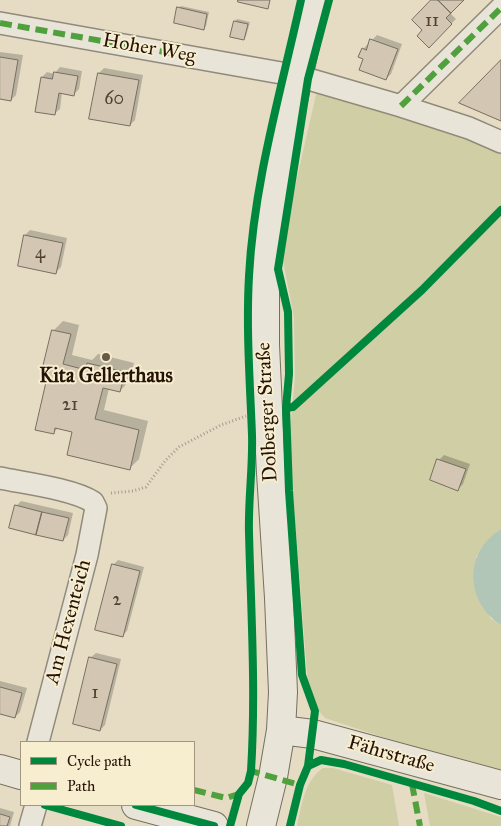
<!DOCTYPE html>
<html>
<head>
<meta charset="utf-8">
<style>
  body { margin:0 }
  #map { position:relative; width:501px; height:826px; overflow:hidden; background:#e5dcc3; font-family:"IM FELL Great Primer",serif }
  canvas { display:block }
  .legend { position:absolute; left:20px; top:741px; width:175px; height:65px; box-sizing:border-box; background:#f7edcf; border:1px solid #a3967f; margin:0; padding:6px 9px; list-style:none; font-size:15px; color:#251308 }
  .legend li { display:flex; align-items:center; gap:10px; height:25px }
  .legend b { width:25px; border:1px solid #a3967f }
</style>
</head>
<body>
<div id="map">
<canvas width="501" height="826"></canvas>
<ul class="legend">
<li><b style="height:6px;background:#00873e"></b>Cycle path</li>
<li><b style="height:6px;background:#50a03e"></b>Path</li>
</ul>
</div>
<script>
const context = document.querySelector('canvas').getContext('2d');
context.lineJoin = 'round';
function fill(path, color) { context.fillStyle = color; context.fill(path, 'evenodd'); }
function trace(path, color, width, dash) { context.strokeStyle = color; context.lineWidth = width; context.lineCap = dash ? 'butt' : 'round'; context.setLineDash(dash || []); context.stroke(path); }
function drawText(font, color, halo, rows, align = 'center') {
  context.font = font + ' "IM FELL Great Primer",serif'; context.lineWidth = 4; context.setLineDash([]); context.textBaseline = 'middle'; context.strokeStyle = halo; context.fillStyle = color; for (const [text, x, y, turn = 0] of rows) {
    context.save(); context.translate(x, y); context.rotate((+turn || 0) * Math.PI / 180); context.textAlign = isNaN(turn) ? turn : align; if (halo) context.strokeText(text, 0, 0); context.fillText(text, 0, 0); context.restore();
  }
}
fill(new Path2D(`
  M318,86L501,149V529C489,536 483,545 476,557L490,618L501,625V771L382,737L325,718L312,703L308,686L289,442L295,377L294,317L283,261L288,217Z
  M323,768H333L392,785L399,826H297C302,805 304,781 323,768Z
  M424,793L501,817V826H430Z`), '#d0cea4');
fill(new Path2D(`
  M501,529V625C465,602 463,552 501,529Z`), '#b2c6b8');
fill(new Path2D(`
  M433,0H462L450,13L456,19L429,46L424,30Z
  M181,6L209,12L206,26L203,29L178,8Z
  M237,19L250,22L246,36L244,39L232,36L235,21Z
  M377,35L402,44L391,74L386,79L365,58L363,49L368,44L370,45L372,40Z
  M0,52L23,55L16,95L11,100L0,98Z
  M60,67L82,71L79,89L74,94L62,92L60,109L54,114L42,77L47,72L54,74Z
  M104,68L143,75L135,120L130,125L99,73Z
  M30,230L67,238L61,267L56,272L19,265L25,235Z
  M63,321L79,325L72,355L92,360L98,354L134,363L129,381L120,391L109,388L104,410L148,421L139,459L129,469L74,431L59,427L53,433L51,368L53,331Z
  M444,455L470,464L463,484L458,489L439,460Z
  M21,501L73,513L68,535L63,540L16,506Z
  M118,560L144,567L127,631L122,636L113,565Z
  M96,653L121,659L105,725L100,730L90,658Z
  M0,681L27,688L20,712L15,717L0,713Z
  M0,808L14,812L10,826H0Z`), '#0003');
const building = new Path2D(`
  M238,0H270L268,9L238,2Z
  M431,0H438L451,13L446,18L452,24L429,48L417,36L422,30L412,20Z
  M438,0H464L451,13Z
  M177,7L207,14L204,30L174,23Z
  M234,21L248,24L244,40L230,37Z
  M370,39L398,49L386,80L359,70L363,59L358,57L362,48L366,50Z
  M0,57L18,60L11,101L0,99Z
  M501,60V121L459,103Z
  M54,72L78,76L74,96L59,93L55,115L35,112L41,77L52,79Z
  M98,73L139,80L130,126L89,119Z
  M24,235L63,243L56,274L18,266Z
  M52,330L71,334L63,364L86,370L87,363L125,372L120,392L103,388L95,419L139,430L130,470L67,455L72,432L55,428L54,434L35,430L49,369L43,367Z
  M437,459L466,469L458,491L430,480Z
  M15,505L42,512L36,535L9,528Z
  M42,512L69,518L63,541L36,535Z
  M112,564L140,571L123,637L95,630Z
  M89,657L117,664L100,731L73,724Z
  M0,687L22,693L15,718L0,714Z
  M0,814L10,817L7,826H0Z`);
fill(building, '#d3c6b3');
trace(building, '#766f61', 1);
const street = new Path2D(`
  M0,23L298,76L401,106L469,128L501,142
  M401,106L501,8
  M0,478C24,483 73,489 93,502L96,508L87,555L38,742
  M30,826L36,805`);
const secondary = new Path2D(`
  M281,730L313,734L501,785
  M0,769L21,775
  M136,805L214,826
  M261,826L273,777L281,730L283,692L279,598L271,473L265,345V258L285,137L315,0`);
trace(street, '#918a7a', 24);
trace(secondary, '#766f61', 30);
trace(new Path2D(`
  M111,493L133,491L146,487L165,461L179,447L221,425L246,416`), '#a39e93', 3, [1, 2.5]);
trace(street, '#e9e4d8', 21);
trace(secondary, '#e9e4d8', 28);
trace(new Path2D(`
  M0,23L193,57
  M401,106L501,8
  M250,774L251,771L300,785
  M412,784L420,826
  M194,790L226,798L239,794`), '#50a03e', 6, [12, 6]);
trace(new Path2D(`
  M286,408L293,407L422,290L501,210
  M308,766L321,760L344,764L474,801L501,811
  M45,805L121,826
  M136,805L214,826
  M230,826L239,794L248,783L251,771C256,691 251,612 249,533C248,500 253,468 252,435C250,382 246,329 249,276C254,182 281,91 301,0
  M290,826L300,785L308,766L315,711L302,675L289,491L286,408L289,374L288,312L278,269L308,79L329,0`), '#00873e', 8);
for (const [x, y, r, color] of [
  [106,357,5,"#685949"]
]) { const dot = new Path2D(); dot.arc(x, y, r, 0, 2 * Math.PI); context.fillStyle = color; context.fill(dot); trace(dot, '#f7edcf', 2); }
drawText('18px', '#524134', null, [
  ["11",432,22],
  ["60",114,100],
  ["4",40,254],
  ["21",70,406],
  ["2",117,601],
  ["1",95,694]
]);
drawText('20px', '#251308', '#f7edcf', [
  ["Hoher Weg",149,49,10],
  ["Dolberger Straße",268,412,-93],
  ["Am Hexenteich",69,622,-75],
  ["Fährstraße",391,755,16]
]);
drawText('bold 20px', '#251308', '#f7edcf', [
  ["Kita Gellerthaus",106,377]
]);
</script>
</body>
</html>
